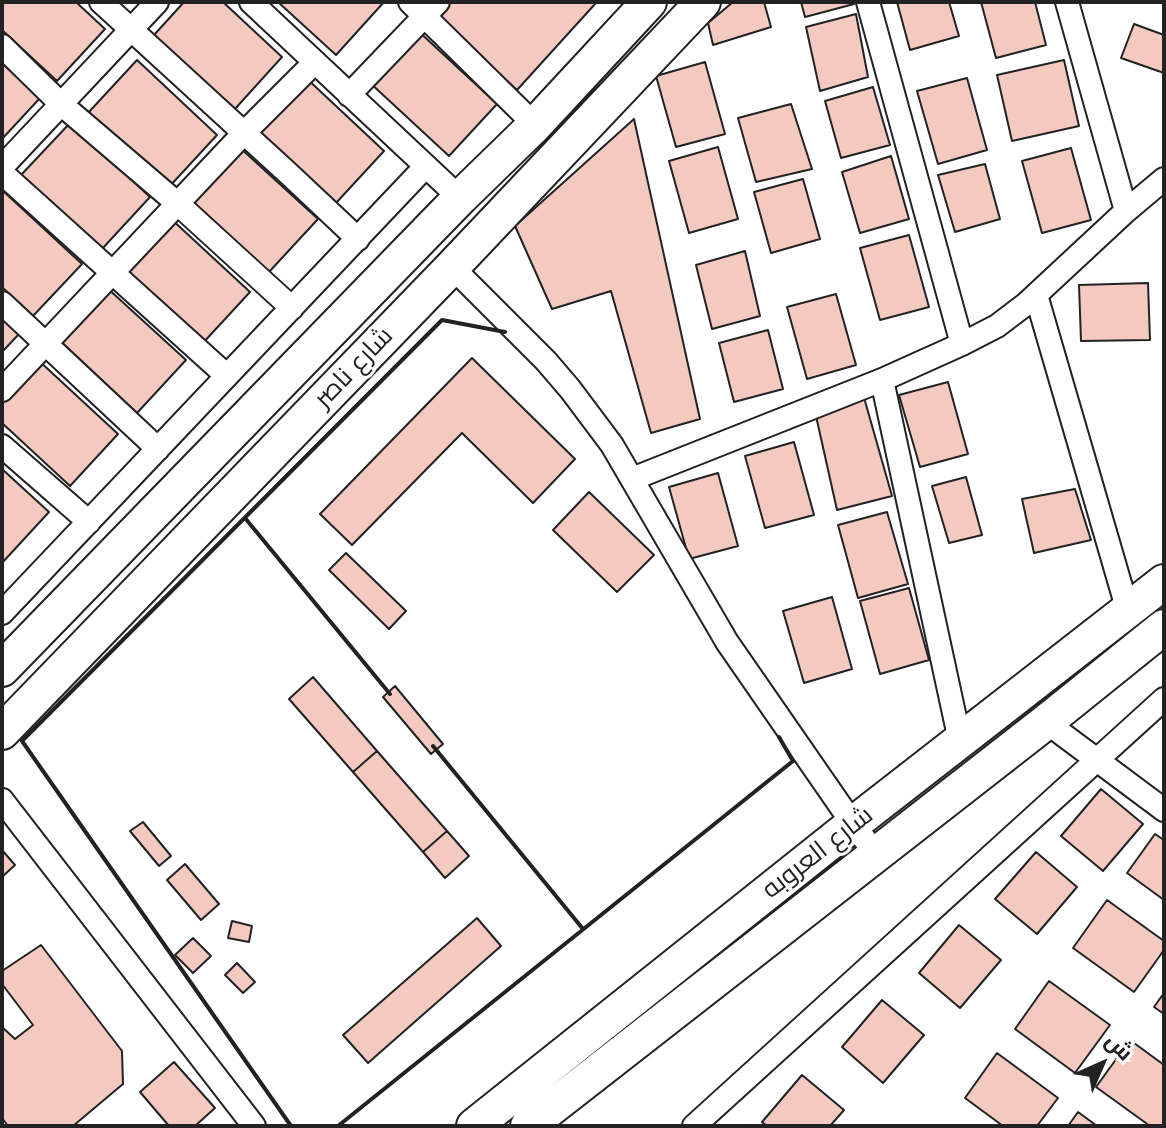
<!DOCTYPE html>
<html>
<head>
<meta charset="utf-8">
<style>
  body { margin:0 }
  #map { position:relative; width:1166px; height:1128px; overflow:hidden; background:#fff; font-family:Helvetica,Cairo,sans-serif }
  canvas { display:block }
  .frame { position:absolute; inset:0; border:4px solid #222; pointer-events:none }
  .north { position:absolute; left:1062px; top:1024px; width:80px; height:80px; -webkit-text-stroke:6px #fff; paint-order:stroke; rotate:45deg; font-size:22px; font-weight:700; line-height:32px; text-align:center; color:#222 }
  .north::after { content:''; display:block; margin:auto; width:28px; height:36px; background:#222; clip-path:polygon(50% 0,100% 100%,50% 72%,0 100%) }
</style>
</head>
<body>
<div id="map">
<canvas width="1166" height="1128"></canvas>
<div class="frame"></div>
<div class="north">ش</div>
</div>
<script>
const context = document.querySelector('canvas').getContext('2d');
context.lineJoin = 'round';
function fill(path, color) { context.fillStyle = color; context.fill(path, 'evenodd'); }
function trace(path, color, width, dash) { context.strokeStyle = color; context.lineWidth = width; context.lineCap = dash ? 'butt' : 'round'; context.setLineDash(dash || []); context.stroke(path); }
function drawText(font, color, halo, rows, align = 'center') {
  context.font = font + ' Helvetica,Cairo,sans-serif'; context.lineWidth = 6; context.setLineDash([]); context.textBaseline = 'middle'; context.strokeStyle = halo; context.fillStyle = color; for (const [text, x, y, turn = 0] of rows) {
    context.save(); context.translate(x, y); context.rotate((+turn || 0) * Math.PI / 180); context.textAlign = isNaN(turn) ? turn : align; if (halo) context.strokeText(text, 0, 0); context.fillText(text, 0, 0); context.restore();
  }
}
const building = new Path2D(`
  M2,2H76L105,29L57,81L2,30Z
  M184,2H223L282,57L234,110L154,35Z
  M278,2H384L336,55Z
  M442,2H592L595,4L517,90L432,13Z
  M733,2H764L771,27L713,45L708,23Z
  M801,2H854V4L805,17Z
  M897,2H949L959,36L910,50Z
  M981,2H1035L1046,45L996,58Z
  M856,14L868,77L820,91L806,27Z
  M1134,24L1164,35V73L1121,58Z
  M416,29L497,104L449,156L368,81Z
  M137,60L217,135L169,187L88,113Z
  M1064,60L1079,126L1012,141L997,75Z
  M705,62L725,134L676,147L656,76Z
  M2,63L40,98L2,139Z
  M304,76L384,151L336,203L256,128Z
  M967,78L987,150L938,164L917,91Z
  M873,87L890,145L841,158L825,101Z
  M791,104L812,169L756,182L738,118Z
  M634,119L700,419L651,433L611,291L552,309L515,226Z
  M70,123L150,197L102,249L21,175Z
  M237,145L318,219L269,272L188,197Z
  M718,147L738,219L689,233L669,161Z
  M1071,148L1091,220L1042,233L1022,161Z
  M891,156L909,219L860,233L842,172Z
  M985,164L1000,219L955,232L938,175Z
  M803,179L820,239L771,253L754,192Z
  M2,190L82,264L33,316L2,287Z
  M169,217L250,292L202,344L121,270Z
  M909,235L929,307L880,320L860,248Z
  M745,251L760,316L712,329L696,265Z
  M1148,283L1150,340L1081,341L1079,285Z
  M105,286L186,360L137,413L57,338Z
  M836,294L856,365L807,379L787,307Z
  M2,318L19,334L2,352Z
  M768,330L783,389L734,402L719,343Z
  M472,358L575,459L533,503L462,433L352,545L320,514Z
  M37,359L118,434L70,486L2,423V397Z
  M948,382L968,454L920,467L899,395Z
  M863,394L892,496L837,510L814,407Z
  M794,442L814,515L765,528L745,456Z
  M2,469L49,512L2,563Z
  M718,473L738,546L689,559L669,487Z
  M966,477L982,535L949,543L932,486Z
  M1075,489L1091,540L1034,553L1022,499Z
  M589,492L654,555L617,592L553,530Z
  M887,512L908,584L858,598L838,525Z
  M346,553L406,611L389,629L329,570Z
  M909,588L929,660L880,674L860,601Z
  M832,597L852,669L804,683L783,611Z
  M313,677L377,751L353,772L289,699Z
  M395,686L443,744L431,754L383,697Z
  M377,751L447,831L423,852L353,772Z
  M1101,789L1143,824L1103,871L1061,836Z
  M143,822L171,856L159,866L130,831Z
  M447,831L469,856L445,878L423,852Z
  M1155,834L1164,840V900L1127,873Z
  M2,850L15,865L2,877Z
  M1036,852L1077,887L1037,934L995,899Z
  M185,864L219,904L201,920L167,880Z
  M1107,900L1164,941V950L1134,992L1073,948Z
  M477,918L501,946L368,1063L343,1035Z
  M232,921L252,926L249,942L228,938Z
  M959,925L1001,960L960,1008L919,973Z
  M193,938L211,956L193,973L175,955Z
  M41,945L122,1051L123,1084L73,1126H8L2,1118V1027L15,1039L33,1025L2,984V971Z
  M237,963L255,982L243,993L225,975Z
  M1049,981L1110,1025L1075,1073L1015,1029Z
  M1164,993V1014L1154,1007Z
  M882,1000L924,1035L883,1083L842,1047Z
  M1130,1040L1164,1065V1126H1150L1096,1087Z
  M997,1053L1058,1098L1037,1126H1003L965,1098Z
  M174,1062L215,1108L195,1126H169L140,1092Z
  M802,1075L844,1110L830,1126H767L762,1122Z
  M1078,1112L1097,1126H1068Z`);
fill(building, '#f3c9c0');
trace(building, '#222', 2);
const street = new Path2D(`
  M101,2L290,175L358,239
  M251,2L460,198
  M410,2L535,125
  M868,2L962,344
  M1067,2L1126,211
  M2,46L61,104L178,204L292,308
  M349,95L438,2
  M2,167L157,2
  M2,173L227,376
  M452,267L546,361L570,389L612,445L727,642L853,824L876,854
  M1036,295L1128,611
  M2,303L158,449
  M882,380L960,741
  M2,390L244,133L314,63
  M2,446L89,522
  M632,479L882,380L962,344L997,326L1026,304L1126,211L1164,179
  M2,613L426,166
  M1046,722L1164,810
  M2,800L254,1126
  M694,1126L1164,699`);
const primary = new Path2D(`
  M2,669L460,198L535,125L649,2
  M2,732L452,267L703,2
  M474,1126L853,824L1164,582
  M528,1126L1046,722L1164,627`);
trace(street, '#222', 26);
trace(primary, '#222', 38);
trace(street, '#fff', 22);
trace(primary, '#fff', 34);
trace(new Path2D(`
  M245,518L390,694
  M433,746L583,929
  M291,1126L22,741L442,320L505,332
  M338,1126L793,761L779,737`), '#222', 4);
drawText('26px', '#222', '#fff', [
  ["شارع ناصر",354,368,-46],
  ["شارع العروبه",818,853,-38]
]);
</script>
</body>
</html>
